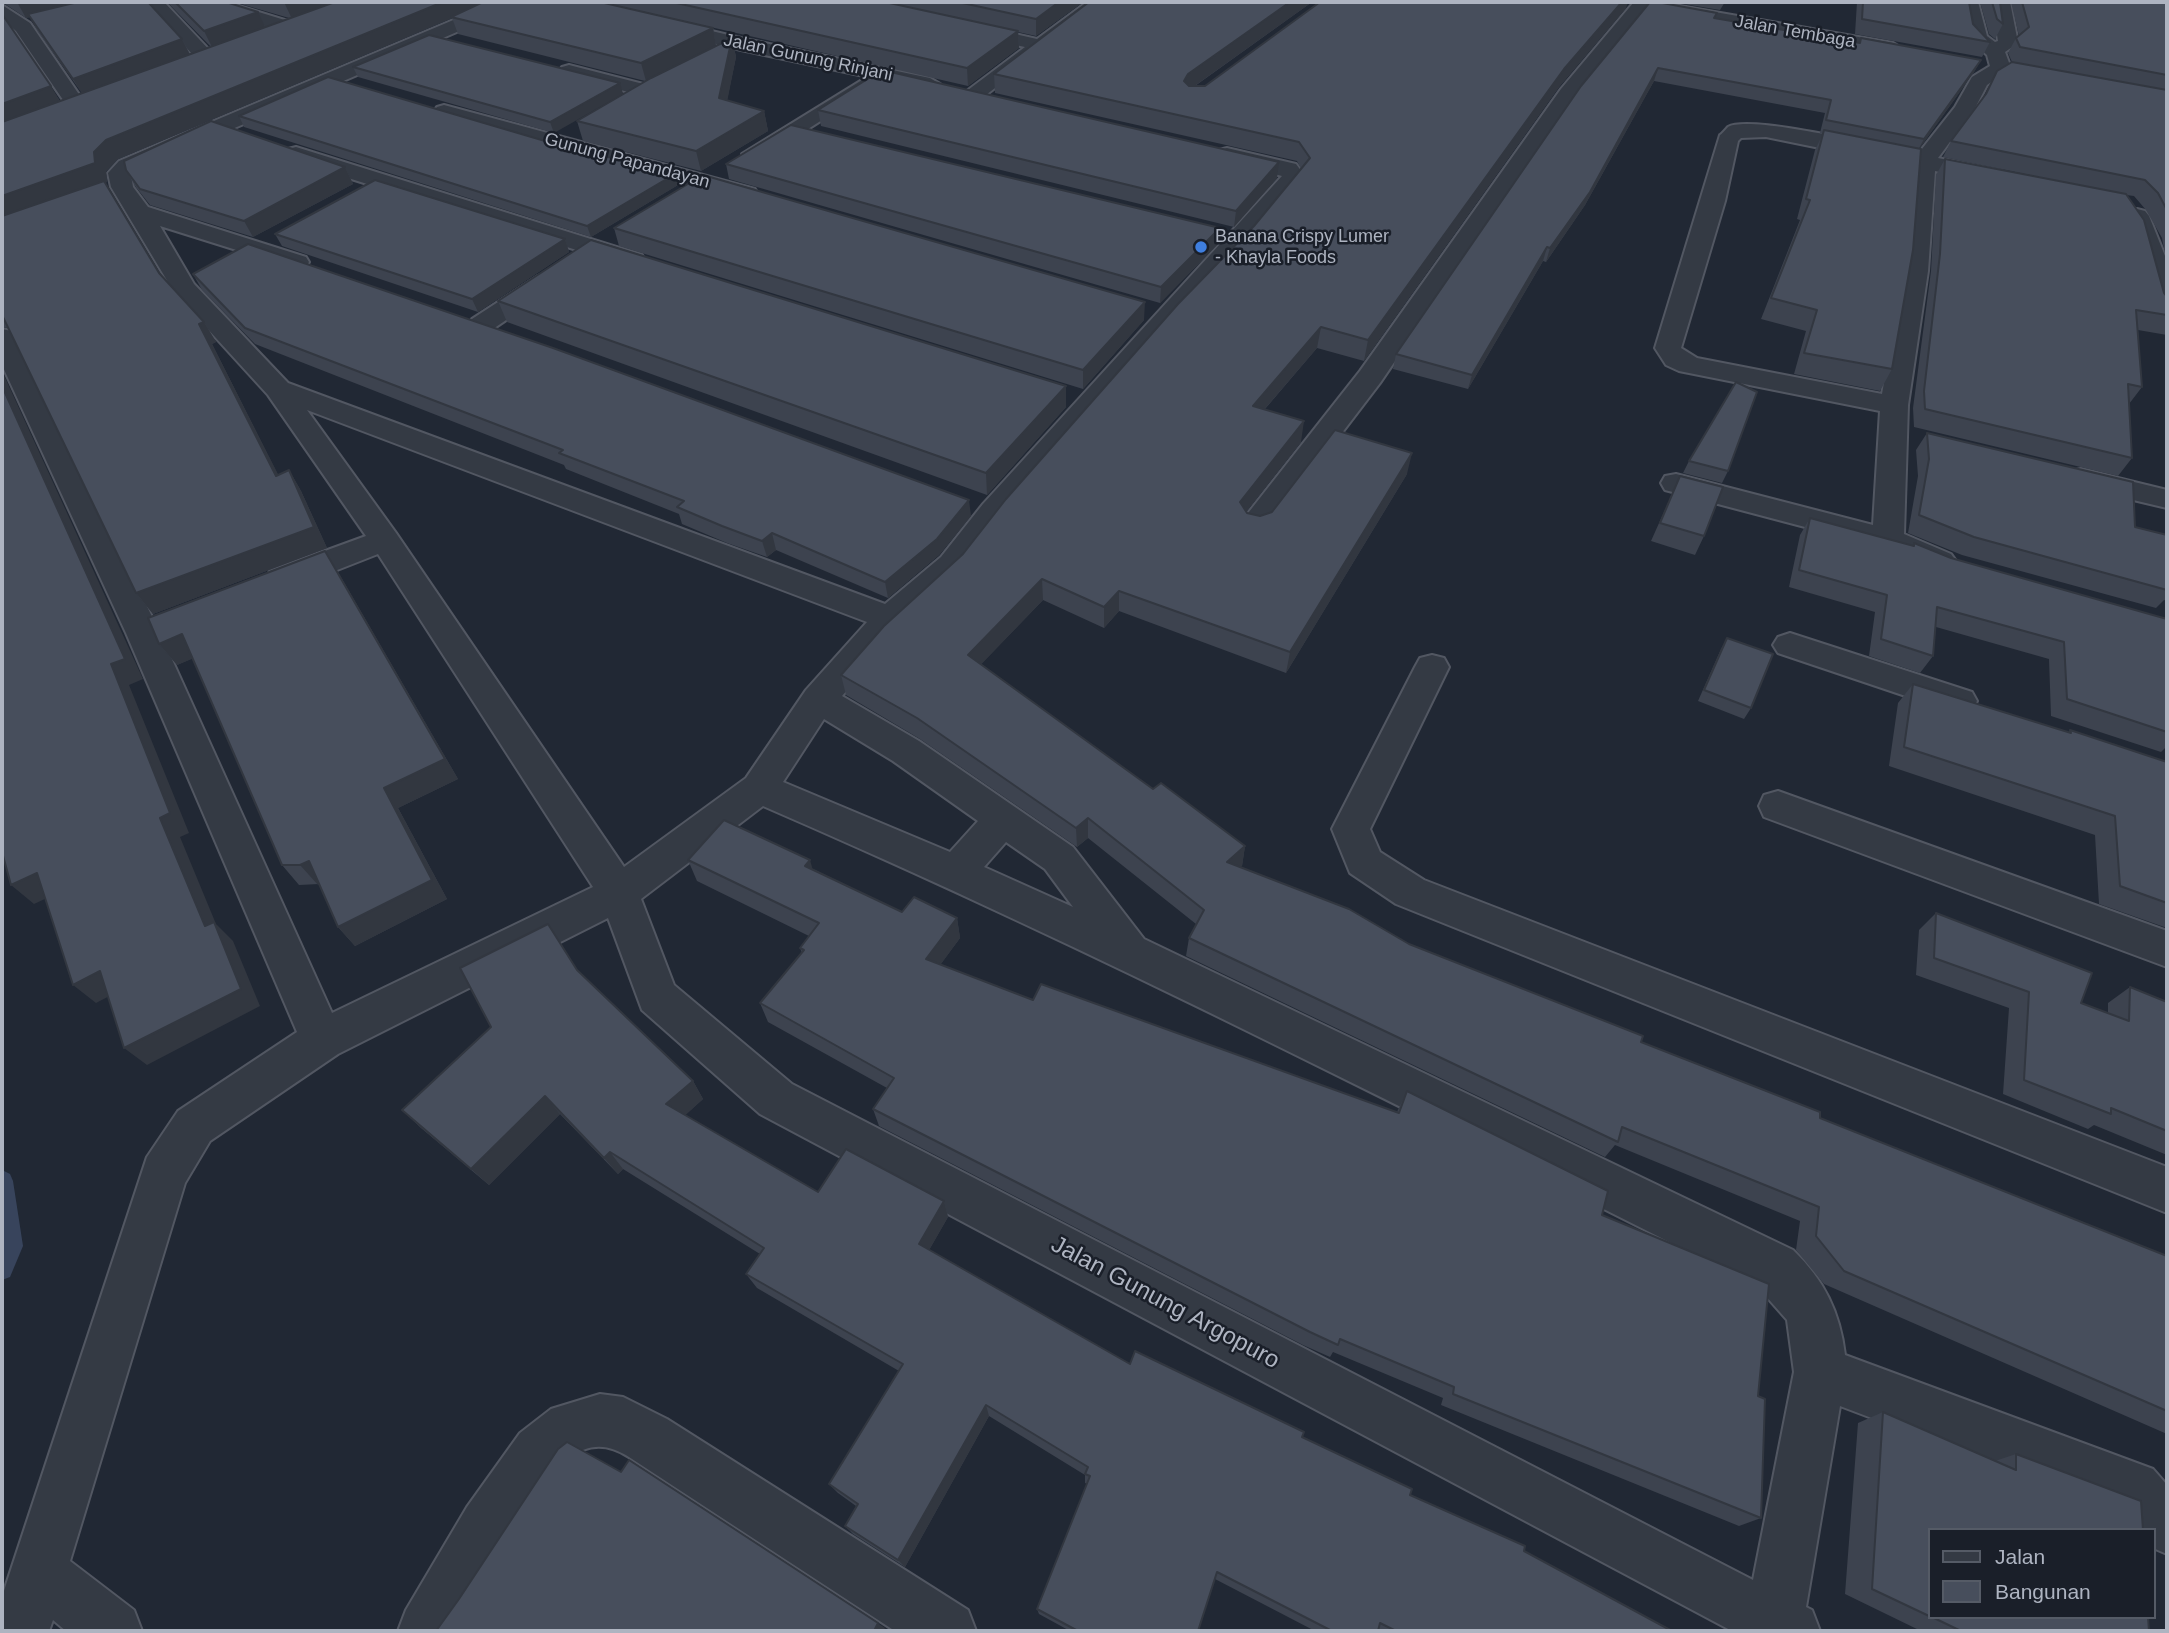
<!DOCTYPE html>
<html>
<head>
<meta charset="utf-8">
<style>
  body { margin:0 }
  #map { position:relative; width:2169px; height:1633px; overflow:hidden; background:#212834; font-family:Helvetica,sans-serif }
  canvas { display:block }
  .frame { position:absolute; inset:0; border:4px solid #aeb4c1; pointer-events:none }
  .legend { position:absolute; left:1928px; top:1528px; width:228px; height:91px; box-sizing:border-box; background:#1a1f29; border:2px solid #555b66; margin:0; padding:9px 12px; list-style:none; font-size:21px; color:#aeb4c1 }
  .legend li { display:flex; align-items:center; gap:14px; height:35px }
  .legend b { width:35px; border:2px solid #555b66 }
</style>
</head>
<body>
<div id="map">
<canvas width="2169" height="1633"></canvas>
<div class="frame"></div>
<ul class="legend">
<li><b style="height:9px;background:#343a44"></b>Jalan</li>
<li><b style="height:19px;background:#474e5c"></b>Bangunan</li>
</ul>
</div>
<script>
const context = document.querySelector('canvas').getContext('2d');
context.lineJoin = 'round';
function fill(path, color) { context.fillStyle = color; context.fill(path, 'evenodd'); }
function trace(path, color, width, dash) { context.strokeStyle = color; context.lineWidth = width; context.lineCap = dash ? 'butt' : 'round'; context.setLineDash(dash || []); context.stroke(path); }
function drawText(font, color, halo, rows, align = 'center') {
  context.font = font + ' Helvetica,sans-serif'; context.lineWidth = 5; context.setLineDash([]); context.textBaseline = 'middle'; context.strokeStyle = halo; context.fillStyle = color; for (const [text, x, y, turn = 0] of rows) {
    context.save(); context.translate(x, y); context.rotate((+turn || 0) * Math.PI / 180); context.textAlign = isNaN(turn) ? turn : align; if (halo) context.strokeText(text, 0, 0); context.fillText(text, 0, 0); context.restore();
  }
}
fill(new Path2D(`
  M2,1170L10,1174L13,1181L23,1246L10,1277L2,1280Z`), '#38445c');
const minor = new Path2D(`
  M145,2H164L216,57L219,61L216,65H202Z
  M199,2H226L301,25L303,29L301,33H287L202,6Z
  M496,2H520L517,6L135,171L131,175L133,187L148,207L306,257L309,262L306,267L297,269L160,226L194,284L288,383L885,604L941,557L983,504L1282,176L1219,160L1216,155L1219,150L1227,148L1296,164L1305,176L1250,244L1175,322L1005,518L963,573L902,626L842,696L919,741L1073,847L1144,939L1793,1250C1824,1280 1840,1312 1845,1355L2153,1469L2167,1485V1554L2153,1548V1530H2133L2114,1510L1840,1406L1806,1607L1812,1610L1820,1631H1732L760,1114L642,1010L608,918L338,1054L210,1141L185,1183L70,1561L134,1610L142,1631H66L53,1620L49,1631H2V1597L147,1157L178,1111L297,1032L126,633L2,365V329L11,331L15,337L160,633L332,1013L593,887L378,554L294,587L282,590L270,587L266,579L270,571L366,536L268,395L174,292L111,187L108,173L119,161ZM307,410L867,622L806,690L746,778L624,867L396,533ZM824,719L893,761L978,821L950,852L783,782ZM763,806C1101,952 1428,1121 1757,1286L1787,1320L1794,1372L1753,1580L792,1084L674,985L641,899ZM1006,842L1045,869L1073,907L984,867Z
  M559,2H590L741,38L930,78L940,84L930,90L741,50L562,6Z
  M1087,2H1107L982,98H968L965,94L968,90L1025,47L959,33L957,29L959,25L966,23L1037,39Z
  M1634,2L1651,4L1575,97L1380,383L1267,531L1256,534L1245,531L1240,524L1245,517L1360,371L1561,89Z
  M1960,2H1978L1987,36L1995,42L1998,41L1992,2H2010L2018,43L2005,52L2011,68L1987,85L1975,108L1938,158L2002,171L2005,176L1994,183L1935,171L1928,271L1908,405L1904,534L1951,554L1956,561L1951,568L1940,572L1929,568L1877,546L1665,490L1661,483L1665,476L1676,474L1873,525L1880,411L1679,371L1666,365L1655,348L1720,135C1721,135 1727,128 1728,127C1751,114 1886,148 1918,154L1955,107L1972,77L1990,66L1987,55L1968,38ZM1766,137L1913,167L1904,271L1882,394L1697,358L1681,348L1725,201L1738,141L1741,138Z
  M1663,3L1893,43L1903,49L1893,55L1657,12L1654,8L1657,4Z
  M2,5L30,23L89,109L86,113H72L16,31L2,19Z
  M569,65L655,87L658,91L648,97L562,75L559,71L562,67Z
  M862,80L869,82L872,86L869,90L761,159L753,161L742,154Z
  M444,105L755,189L758,194L747,201L437,115L434,111L437,107Z
  M296,147L642,255L645,260L642,265H624L288,159L285,154L288,149Z
  M2137,209L2145,211L2149,216L2167,261V318L2158,315L2147,271L2125,216L2129,211Z
  M547,273L556,276L560,281L556,286L490,331H472L468,325L472,319L538,276Z
  M2081,469L2167,490V508L2070,485L2066,478L2070,471Z
  M1790,633L1972,692L1977,701L1972,710L1959,714L1778,653L1773,645L1778,637Z
  M1432,655L1444,658L1449,667L1370,829L1380,852L1424,880L2167,1167V1213L1396,904L1350,873L1332,829L1415,667L1420,658Z
  M1778,791L2167,931V967L1764,817L1759,806L1764,795Z
  M600,1394L623,1397L667,1419L968,1610L976,1631H895L629,1457C615,1448 600,1443 583,1450C544,1467 481,1592 459,1631H398L406,1610L467,1507L520,1433L551,1409Z`);
trace(minor, '#525762', 4);
fill(minor, '#343a44');
fill(new Path2D(`
  M2,2H148L182,39L190,54L211,47L167,2H226L265,27L289,18L234,2H600L713,28L716,46L732,38L736,57L727,100L764,111L768,131L701,171L583,141L577,121L645,81L458,34L452,18L118,159L106,171L107,182L105,183L161,275L204,322L216,342L212,344L278,475L289,470L301,491L327,548L153,614L136,593L8,328L2,327V14L60,101L82,93L38,32L30,17L26,18Z
  M601,2H1083L1036,36L1018,32L1019,48L968,86Z
  M1089,2H1312L1195,86H1205L1626,8L1559,87L1364,361L1317,348L1265,409L1301,442L1246,512L1247,513L1260,516L1407,474L1286,673L1119,611L1104,628L1043,600L981,664L1153,789L1245,846L1242,866L1240,867L1409,944L1820,1118L2167,1256V1434L1824,1284L1796,1250L1800,1221L1615,1145L1605,1157L1186,956L1189,938L1196,924L1088,838L1077,847L920,739L846,695L841,675L963,554L1254,226L1301,169L1297,161L995,93L994,74Z
  M1672,2H1725L1720,10Z
  M1857,2H1969L1973,24L1990,42L1982,57L1855,34Z
  M1980,2H2000L2003,24L1995,39L1989,34Z
  M2011,2H2167V264L2162,238L2146,210L2134,196L2126,195L2164,293L2167,297V335L2138,330L2142,387L2129,404L2132,458L2118,476L1914,427L1913,408L1931,271L1936,175L1945,159L2049,179L1943,157L1951,141L2012,62L2008,53L2016,38L2019,36Z
  M1715,18L1859,43L1861,38L1981,60L1974,72L1919,149L1892,369L1880,391L1794,374L1806,331L1761,319L1800,220L1797,219L1815,150L1823,134L1820,133L1825,113L1654,81L1585,205L1546,262L1543,261L1468,389L1393,369L1396,354L1581,86Z
  M353,67L620,83L554,133L358,77Z
  M818,110L1277,178L1234,227L821,126Z
  M239,116L678,185L591,237L244,127Z
  M726,164L1219,243L1160,303L729,179Z
  M345,167L353,184L253,237L150,205L135,186L126,170Z
  M614,228L1144,320L1083,389L619,246Z
  M275,234L565,239L569,252L478,312L282,246Z
  M193,274L971,516L939,555L888,598L776,550L767,557L727,543L682,524L679,514L566,469L564,465L255,344L202,290Z
  M498,301L1066,407L987,495L507,322Z
  M1927,433L2135,527L2167,535V601L2164,600L2156,608L1962,555L1908,533L1918,476L1916,450Z
  M1689,461L1728,471L1722,483L1683,473Z
  M1680,476L1704,536L1695,555L1651,541Z
  M1810,518L1912,546L1914,543L1951,558L2167,619V746L2161,752L2051,716L2049,659L1936,627L1933,656L1920,673L1869,656L1875,612L1789,587L1800,535Z
  M338,572L458,779L398,808L447,899L355,946L338,927L319,884L299,885L282,865L193,658L177,665L159,644Z
  M1727,638L1751,708L1744,719L1698,701L1721,649Z
  M1913,684L2068,733L2070,730L2167,762V928L2099,904L2095,835L1889,766L1898,703Z
  M688,860L813,869L902,912L957,918L960,938L940,965L1033,1000L1397,1112L1407,1091L1602,1215L1758,1396L1761,1518L1739,1526L1441,1405L1443,1398L1333,1352L1330,1357L1303,1345L879,1126L873,1109L887,1088L768,1022L760,1003L802,953L800,948L809,936L697,881Z
  M1936,913L2081,1003L2108,1013V1003L2130,987L2167,1002V1155L2094,1125L2088,1129L2003,1094L2009,1008L1916,975L1919,930Z
  M693,1081L703,1099L685,1115L818,1192L944,1201L948,1217L929,1250L1130,1364L1302,1437L1410,1495L1524,1551L1672,1631H1315L1215,1579L1198,1631H1070L1039,1614L1037,1609L1087,1484L1085,1483V1475L989,1416L905,1567L853,1534L845,1526L856,1506L838,1493L829,1484L899,1371L757,1288L746,1274L760,1254L623,1169L618,1174L560,1114L489,1185L421,1128L402,1110Z
  M1883,1412L1995,1461L2016,1454L2141,1501L1929,1530V1617H2148L2149,1631H1921L1845,1594L1858,1423Z`), '#3d434f');
fill(new Path2D(`
  M17,2H92L26,18Z
  M284,2H341L292,19Z
  M443,2H490L451,17L452,18L118,159L106,171L107,182L2,221V196L94,152L106,140Z
  M1059,2H1083L1036,36V19Z
  M1290,2H1312L1186,92L1184,81L1188,74Z
  M1622,2H1628L1626,8L1559,87L1364,361L1368,340L1564,69Z
  M258,12L266,29L213,49L204,31Z
  M713,28L716,46L646,81L641,63Z
  M1018,31L1019,48L968,86L967,68Z
  M732,38L736,57L724,117L719,98Z
  M182,39L191,57L84,97L73,79Z
  M1981,60L1974,72L1917,152L1924,139Z
  M1658,68L1654,81L1585,205L1546,262L1550,248Z
  M620,83L623,94L554,133L550,122Z
  M51,86L62,105L2,127V104Z
  M764,111L768,131L701,171L696,151Z
  M1279,162L1277,178L1234,227L1236,211Z
  M345,167L353,184L253,237L244,221Z
  M675,174L678,185L591,237L587,226Z
  M1220,228L1219,243L1160,303L1161,287Z
  M565,239L569,252L478,312L472,299Z
  M1547,247L1543,261L1468,389L1472,375Z
  M1145,302L1144,320L1083,389V370Z
  M204,322L216,342L212,344L289,496L276,476L199,324Z
  M1321,327L1317,348L1250,426L1253,406Z
  M2,371L143,679L129,685L189,833L180,837L216,924L233,941L260,1006L147,1065L124,1048L205,926L160,818L2,386Z
  M1066,386V407L987,495L986,473Z
  M1304,421L1301,442L1238,522L1240,502Z
  M1412,453L1407,474L1286,673L1290,652Z
  M289,470L301,491L327,548L153,614L136,593Z
  M969,500L971,516L939,555L888,598L885,582Z
  M772,533L776,550L767,557L762,541Z
  M325,551L458,779L398,808L447,899L355,946L338,927L384,788Z
  M1042,579L1043,600L970,676L968,655Z
  M1119,591V611L1104,628V607Z
  M182,634L199,656L177,665L159,644Z
  M1088,818V838L1077,847L1076,828Z
  M1245,846L1242,866L1224,881L1227,862Z
  M810,860L816,881L805,866Z
  M309,861L326,881L318,885L300,865Z
  M37,873L60,892L34,904L11,885Z
  M957,918L960,938L930,979L926,959Z
  M100,971L123,989L96,1003L73,985Z
  M693,1081L703,1099L678,1122L666,1104Z
  M545,1096L560,1114L489,1185L471,1169Z
  M610,1152L623,1169L618,1174L604,1158Z
  M944,1201L948,1217L924,1259L919,1244Z
  M986,1405L989,1416L905,1567L898,1560Z
  M629,1460L885,1628L883,1631H874Z`), '#323740');
const building = new Path2D(`
  M78,2H148L182,39L73,79L28,14Z
  M175,2H226L258,12L204,31Z
  M335,2H443L106,140L94,152L95,163L2,196V122Z
  M483,2H600L713,28L641,63L451,17Z
  M672,2H885L1018,31L967,68Z
  M958,2H1059L1036,19Z
  M1089,2H1290L1188,74L1184,81L1189,86H1205L1320,2H1622L1564,69L1368,340L1321,327L1253,406L1304,421L1240,502L1247,513L1260,516L1272,512L1335,430L1412,453L1290,652L1119,591L1104,607L1042,579L968,655L1153,789L1161,783L1245,846L1227,862L1349,909L1409,944L1643,1036L1641,1042L1820,1112V1118L2167,1256V1411L1844,1271L1816,1236L1819,1207L1622,1127L1618,1142L1189,938L1204,910L1088,818L1076,828L917,718L841,675L884,626L963,554L1006,499L1178,304L1254,226L1310,158L1299,142L994,74Z
  M1650,2H1657L1717,13L1714,18L1860,43L1861,38L1981,60L1924,139L1826,120L1831,100L1658,68L1590,192L1550,248L1547,247L1472,375L1396,354L1581,86Z
  M1863,2H1969L1973,24L1990,42L1862,19Z
  M1992,2H2000L2003,24L1997,19Z
  M2022,2H2167V75L2020,47L2016,38L2029,27Z
  M2,14L51,86L2,104Z
  M429,35L620,83L550,122L353,67Z
  M732,38L719,98L764,111L696,151L577,121L651,78Z
  M2012,62L2167,90V210L2158,193L2145,180L1951,141L1986,94L1997,71Z
  M882,70L1279,162L1236,211L818,110Z
  M328,77L545,141L675,174L587,226L239,116Z
  M211,121L345,167L244,221L140,189L126,170L124,161Z
  M791,125L1220,228L1161,287L726,164Z
  M1824,130L1921,149L1913,250L1892,369L1804,353L1817,310L1771,298L1810,200L1806,199Z
  M1945,159L2126,194L2144,220L2164,293L2167,297V315L2136,310L2142,387L2128,384L2132,458L1925,409L1924,391L1940,254Z
  M703,175L1145,302L1083,370L614,228Z
  M375,180L565,239L472,299L275,234Z
  M104,181L159,273L204,322L199,324L276,476L289,470L314,527L136,593L2,315V216Z
  M591,240L1066,386L986,473L498,301Z
  M248,244L553,348L969,500L937,539L885,582L772,533L762,541L722,526L677,507L684,501L559,453L563,450L245,328L193,274Z
  M1736,382L1757,392L1728,471L1689,461Z
  M2,386L125,659L111,664L170,813L160,818L205,926L214,922L241,989L124,1048L100,971L73,985L37,873L11,885L2,852Z
  M1927,433L2133,482L2135,527L2167,535V590L1974,537L1919,515L1929,459Z
  M1680,476L1723,487L1704,536L1660,523Z
  M1810,518L1914,546V543L1951,558L2167,619V732L2067,699L2064,642L1937,607L1933,656L1881,639L1887,595L1799,570Z
  M325,551L445,759L384,788L432,880L338,927L309,861L300,865H282L182,634L159,644L148,618Z
  M1727,638L1773,654L1751,708L1704,690Z
  M1913,684L2071,733L2070,730L2167,762V903L2120,886L2115,816L1904,747Z
  M724,820L810,860L805,866L902,912L914,897L957,918L926,959L1033,1000L1041,984L1399,1113L1407,1091L1608,1191L1602,1215L1769,1284L1758,1396L1765,1399L1761,1518L1453,1394L1454,1387L1340,1339L1338,1345L1310,1332L873,1109L894,1078L760,1003L804,950L800,948L819,923L688,860Z
  M1936,913L2092,973L2081,1003L2129,1021L2130,987L2167,1002V1131L2111,1108V1114L2024,1080L2029,992L1934,958Z
  M548,924L577,970L693,1081L666,1104L818,1192L846,1149L944,1201L919,1244L1130,1364L1135,1351L1304,1432L1302,1437L1412,1489L1410,1495L1525,1546L1524,1551L1672,1631H1396L1380,1623L1378,1631H1332L1217,1572L1198,1631H1078L1037,1609L1090,1476L1085,1474L1088,1467L986,1405L898,1560L845,1526L858,1504L829,1484L903,1364L746,1274L764,1248L610,1152L604,1158L545,1096L471,1169L402,1110L491,1027L460,968Z
  M1883,1412L2016,1470V1454L2141,1501L2143,1530H1929V1616L1872,1589Z
  M567,1442L621,1472L629,1460L878,1623L874,1631H436L459,1599L558,1449Z
  M1932,1617H2148L2149,1631H1961Z`);
fill(building, '#474e5c');
trace(building, '#323740', 2);
for (const [x, y, r, color] of [
  [1201,247,7,"#3f7fe0"]
]) { const dot = new Path2D(); dot.arc(x, y, r, 0, 2 * Math.PI); context.fillStyle = color; context.fill(dot); trace(dot, '#1a1f29', 2.5); }
drawText('18px', '#aeb4c1', '#1a1f29', [
  ["Jalan Tembaga",1795,32,10],
  ["Jalan Gunung Rinjani",808,58,12],
  ["Gunung Papandayan",627,161,15]
]);
drawText('18px', '#aeb4c1', '#1a1f29', [
  ["Banana Crispy Lumer",1215,237],
  ["- Khayla Foods",1215,258]
], 'left');
drawText('24px', '#aeb4c1', '#1a1f29', [
  ["Jalan Gunung Argopuro",1165,1303,28]
]);
</script>
</body>
</html>
